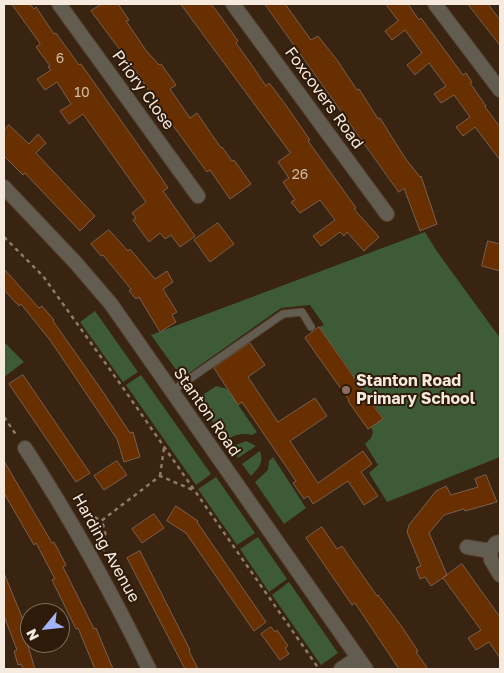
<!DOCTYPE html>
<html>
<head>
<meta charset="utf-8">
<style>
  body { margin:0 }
  #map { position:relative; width:504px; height:673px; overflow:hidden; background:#382411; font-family:"Golos Text",sans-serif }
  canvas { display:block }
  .frame { position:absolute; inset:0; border:5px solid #f6e9dd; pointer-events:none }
  .north { position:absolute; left:20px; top:603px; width:50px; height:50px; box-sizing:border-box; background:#2d1a08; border:1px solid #7d6d5d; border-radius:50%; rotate:242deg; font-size:14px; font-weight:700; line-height:20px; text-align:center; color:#f6e9dd }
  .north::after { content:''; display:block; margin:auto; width:18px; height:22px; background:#a4b2fc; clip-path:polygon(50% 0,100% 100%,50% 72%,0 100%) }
</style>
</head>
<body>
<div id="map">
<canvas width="504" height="673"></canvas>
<div class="frame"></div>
<div class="north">N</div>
</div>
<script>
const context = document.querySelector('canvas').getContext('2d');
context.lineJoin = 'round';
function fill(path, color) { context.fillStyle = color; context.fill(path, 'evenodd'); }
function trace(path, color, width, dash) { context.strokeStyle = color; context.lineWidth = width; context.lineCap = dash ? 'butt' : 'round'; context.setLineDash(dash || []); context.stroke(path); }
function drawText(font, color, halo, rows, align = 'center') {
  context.font = font + ' "Golos Text",sans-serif'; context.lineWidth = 4; context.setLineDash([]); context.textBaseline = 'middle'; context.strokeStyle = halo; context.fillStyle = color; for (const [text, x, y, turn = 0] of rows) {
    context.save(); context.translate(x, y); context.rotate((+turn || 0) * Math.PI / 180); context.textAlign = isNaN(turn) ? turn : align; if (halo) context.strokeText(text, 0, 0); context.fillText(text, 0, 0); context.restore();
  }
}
fill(new Path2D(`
  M425,232L436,250L500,338V457L387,502L369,473L378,465L365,444L371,438L373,432L371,427L383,418L364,390L353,397L343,380L352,373L319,327L324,325L310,305L281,308L182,378L151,335Z
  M95,311L138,372L123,382L80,322Z
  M4,342L24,362L4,377Z
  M141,375L211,474L196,485L126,385Z
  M216,386L227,389L257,432L252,435C242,433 235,434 226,441L197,399Z
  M246,441L256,446L238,458L231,447Z
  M260,451C264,462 259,468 251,476L242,464Z
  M273,457L306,508L284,524L255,482L268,470L269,461Z
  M216,477L255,533L237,545L198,489Z
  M258,537L287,579L269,592L240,549Z
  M289,582L338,653L321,665L272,595Z`), '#3d5b36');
const building = new Path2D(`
  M12,4H30L34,9L36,7L54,34L56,33L79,65L81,64L160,176L168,188L163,191L195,236L180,247L171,235L165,239L160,233L149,242L133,220L136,218L132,213L146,202L83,114L69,124L60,111L71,104L57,82L45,90L37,79L51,70L48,67L50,66L36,47L40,44Z
  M102,4H118L129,20L126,21L145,49L159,65L161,64L176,85L170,89L190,118L197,113L221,148L222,147L232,161L234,160L251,184L230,199L210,170L207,172L158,105L138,74L91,11Z
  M181,4H211L221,17L238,41L236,43L251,64L266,86L269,83L283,101L310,140L308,141L356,208L354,209L379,237L364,251L347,232L344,236L340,232L321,246L313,236L335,220L320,200L300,213L291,202L295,200L283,182L289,178L278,162L290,153Z
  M265,4H285L311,40L318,36L337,60L357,90L359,89L378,119L380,118L405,158L420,177L421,176L437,224L420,231L404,188L399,192Z
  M386,4H408L419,20L421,18L463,75L466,73L472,82L470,83L486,106L485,107L500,127V160L475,127L463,136L456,127L470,117L454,95L441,103L434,94L446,86L429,63L415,75L407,65L422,53L405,30L392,40L385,31L398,21Z
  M468,4H488L500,20V45Z
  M9,125L29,144L38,134L46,143L36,153L95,216L80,231L39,188L25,173L23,175L4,156V131Z
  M218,223L234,244L210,262L194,240Z
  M109,230L128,251L130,249L155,279L167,271L173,282L163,289L177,312L172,315L176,322L160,332L139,297L136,299L129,291L131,289L103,255L101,256L91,244Z
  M488,241L500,244V271L482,266Z
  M4,269L39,308L42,306L54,320L53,321L103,392L130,433L133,432L140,457L124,462L117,439L50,340L21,304L19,306L4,290Z
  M319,327L383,419L368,429L348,401L349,400L305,338Z
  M250,343L265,365L248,377L278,422L315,398L327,416L290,441L318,483L363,451L372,464L361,472L378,496L364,505L348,481L313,504L308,496L304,499L293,483L296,481L242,402L238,405L214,368Z
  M23,375L90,473L76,482L9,384Z
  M4,461L52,543L54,542L66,565L63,567L94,629L96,628L113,669H95L78,628L76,629L52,580L55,579L36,543L34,545L4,493Z
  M117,461L127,475L104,490L94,476Z
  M486,475L497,502L465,511L464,509L444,515L429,533L447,575L431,586L425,577L420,579L416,568L421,566L407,532L409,525L436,491L446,486L451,495L478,487L475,479Z
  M176,506L198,521L197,522L266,622L254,631L186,533L167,521Z
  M154,514L164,528L142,543L132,529Z
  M322,527L337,549L342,546L377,596L378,595L402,627L418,651L416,652L428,669H399L355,603L352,605L306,538Z
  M140,551L190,650L189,651L198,669H185L127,558Z
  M462,564L500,617V658L489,642L476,650L468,638L481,630L443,578Z
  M4,573L30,637L26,639L35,669H23L21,664L18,665L14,651L17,650L4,616Z
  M271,627L275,632L277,630L288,646L285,648L289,654L280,660L261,634Z`);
fill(building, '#683000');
trace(building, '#7a5f4f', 1);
const service = new Path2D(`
  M172,391L283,314L302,312L311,327`);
const minor = new Path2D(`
  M59,4L198,196
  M233,4L387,214
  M435,4L500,90
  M25,448C71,519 112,593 149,669
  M500,542L496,543L490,551L491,560L500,575
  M467,547L490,551
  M341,669L358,658`);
const tertiary = new Path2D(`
  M4,187L75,262L111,304L366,669`);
trace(service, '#53402e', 9);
trace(minor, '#53402e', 16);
trace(tertiary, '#53402e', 16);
trace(new Path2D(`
  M4,237L43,276L121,385L319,669
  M4,417L17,436
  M160,476L164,448
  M80,511L90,514L101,521
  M103,551C107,541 106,529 101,521L160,476L193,490`), '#8c7b6b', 2.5, [4, 4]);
trace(service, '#635c51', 7);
trace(minor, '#635c51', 14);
trace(tertiary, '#635c51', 14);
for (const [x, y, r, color] of [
  [346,390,5,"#8d6e63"]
]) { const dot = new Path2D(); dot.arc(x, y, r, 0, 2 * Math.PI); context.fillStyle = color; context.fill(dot); trace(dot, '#2d1a08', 2); }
drawText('14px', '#d2bba6', null, [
  ["6",60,59],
  ["10",82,93],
  ["26",300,175]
]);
drawText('16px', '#f6e9dd', '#2d1a08', [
  ["Priory Close",143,90,54],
  ["Foxcovers Road",324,98,54],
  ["Stanton Road",207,412,55],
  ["Harding Avenue",106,548,61]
]);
drawText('bold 16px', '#f6e9dd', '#2d1a08', [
  ["Stanton Road",356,381],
  ["Primary School",356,399]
], 'left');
</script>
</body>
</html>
